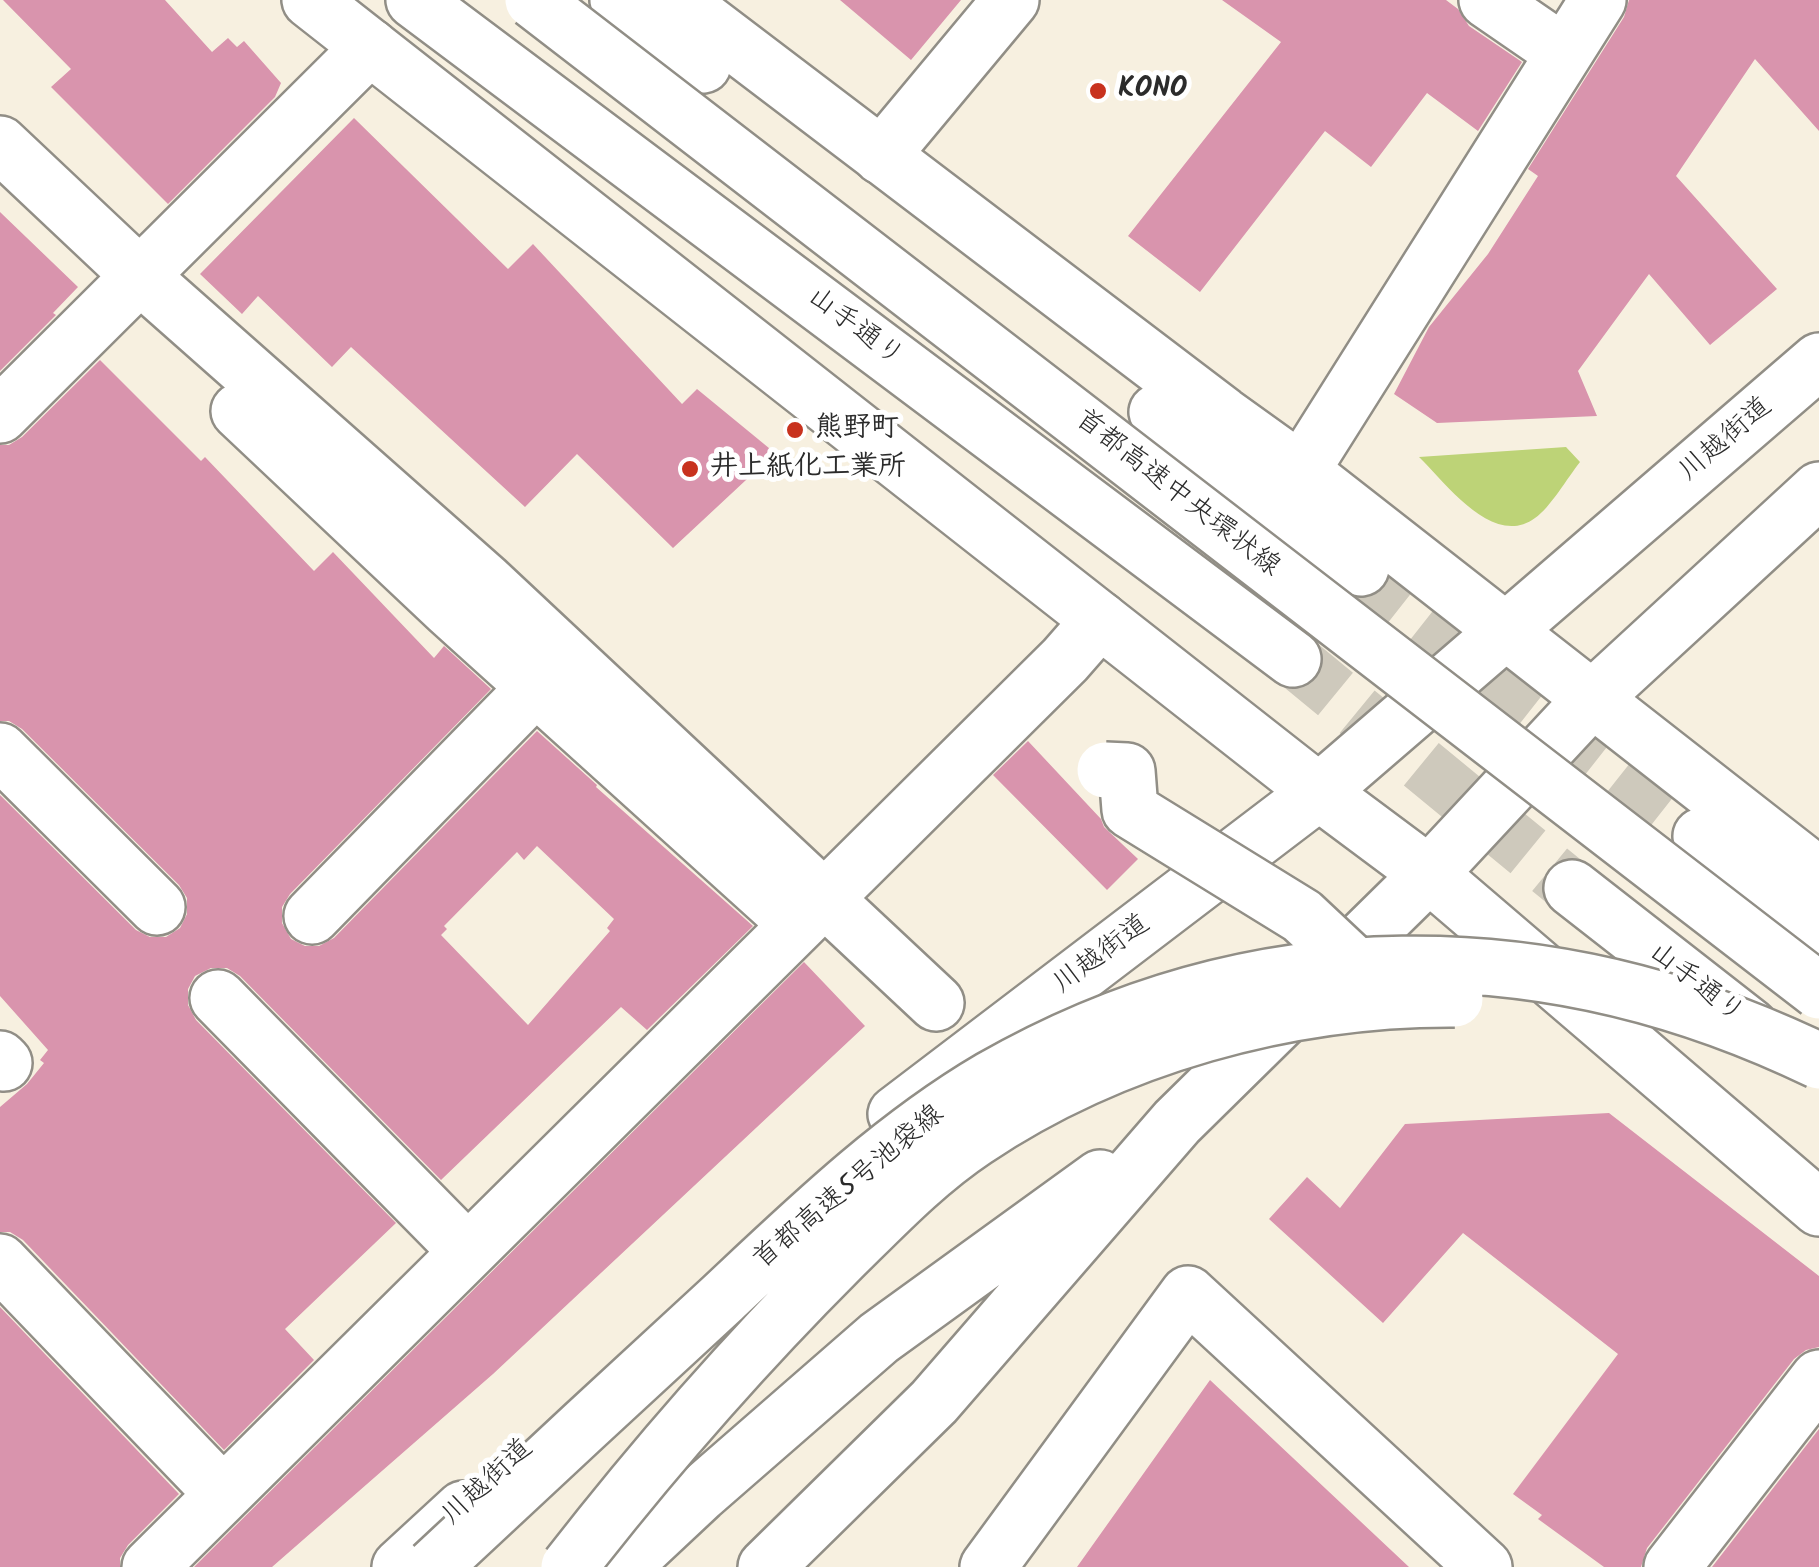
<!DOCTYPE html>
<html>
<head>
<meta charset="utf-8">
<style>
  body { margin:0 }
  canvas { display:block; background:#f7f0e0 }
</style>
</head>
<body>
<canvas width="1819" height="1567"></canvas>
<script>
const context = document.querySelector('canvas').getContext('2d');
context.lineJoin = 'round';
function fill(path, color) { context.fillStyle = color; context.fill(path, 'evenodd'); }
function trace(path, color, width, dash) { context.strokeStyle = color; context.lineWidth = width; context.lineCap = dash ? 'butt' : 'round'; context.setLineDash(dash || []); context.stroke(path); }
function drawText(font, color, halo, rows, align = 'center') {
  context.font = font + ' Kalam,"Klee One",sans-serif'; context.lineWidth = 10; context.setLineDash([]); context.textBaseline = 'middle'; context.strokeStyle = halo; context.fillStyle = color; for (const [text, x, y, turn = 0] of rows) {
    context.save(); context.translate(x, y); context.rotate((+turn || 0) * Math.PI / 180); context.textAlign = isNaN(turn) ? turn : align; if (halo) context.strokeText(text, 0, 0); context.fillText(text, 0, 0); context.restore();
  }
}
fill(new Path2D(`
  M1566,447L1580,462C1568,477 1550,508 1535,518C1493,549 1446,483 1419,457Z`), '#bdd377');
fill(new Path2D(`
  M3,0H165L212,52L228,38L237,47L244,41L281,83L275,97L168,204L51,87L71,69Z
  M840,0H961L911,60Z
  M1222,0H1446L1458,9L1469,26L1522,62L1478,131L1427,93L1371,167L1325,131L1200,292L1128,236L1281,42Z
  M1629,0H1819V131L1755,59L1676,176L1777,289L1710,345L1649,274L1578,371L1597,416L1437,423L1394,394L1429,327L1488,254L1538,176L1528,169L1624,17Z
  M354,118L508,269L533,244L682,404L697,389L775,453L673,548L577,454L525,507L351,347L332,367L258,296L242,314L200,274Z
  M0,212L78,287L53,313L56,315L0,371Z
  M100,360L201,461L205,457L314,571L333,552L434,658L444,646L491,689L290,894L282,907V923L291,939L305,946H319L334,938L537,731L597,785L596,787L753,926L647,1030L621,1007L441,1180L240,976L227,968H211L195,976L188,989V1005L196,1020L396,1223L285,1329L314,1360L224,1450L23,1240L10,1232H0V1107L27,1084L44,1063L40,1060L48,1050L0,996V795L136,930L150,937H166L180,928L187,914V898L179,885L22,729L9,721H0V445H9L22,437ZM537,846L614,919L607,928L610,931L528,1025L441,935L447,929L444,926L517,852L524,860Z
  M1028,741L1101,819L1104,827L1138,859L1107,890L993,775Z
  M804,962L865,1026L493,1374L272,1567H194Z
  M1609,1113L1819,1276V1347L1806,1350L1794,1359L1647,1548L1641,1567H1604L1538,1519L1542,1515L1513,1494L1618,1354L1463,1233L1383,1323L1269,1219L1307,1177L1340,1208L1405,1124Z
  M0,1307L179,1494L128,1545L120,1558V1567H0Z
  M1210,1380L1409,1567H1077Z
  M1819,1429V1567H1712Z`), '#d994ad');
trace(new Path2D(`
  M1361,568L1701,836
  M1293,659L1572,888`), '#cec9bc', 55, [55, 28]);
const minor = new Path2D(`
  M1487,0L1564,53
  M0,144L139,275L485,581L936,1003
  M881,156L1011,0
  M239,411L449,609L791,918
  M0,415L370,47
  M1301,471L1598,0
  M0,751L157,907
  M312,916L537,686
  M218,998L467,1251
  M0,1059L4,1063
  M0,1262L223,1494
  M150,1567L1065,660L1100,620
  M988,1567L1188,1294L1484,1567
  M1672,1567L1819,1378`);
const major = new Path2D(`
  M310,0L1319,792L1429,874L1819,1208
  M414,0L1293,659
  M618,0L703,65
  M677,0L1223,415L1301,471L1819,876
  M1157,412L1361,568
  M1701,836L1819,927
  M1572,888L1750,1027`);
const highway = new Path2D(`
  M896,1114L1319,792L1819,361
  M400,1567L463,1509
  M622,1567L700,1494L879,1338L1100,1178
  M766,1567L934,1402L1177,1122L1429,874L1593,698L1819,490`);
trace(minor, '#918e86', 60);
trace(major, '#918e86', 60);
trace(highway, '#918e86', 60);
trace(minor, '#fff', 55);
trace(major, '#fff', 55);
trace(highway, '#fff', 55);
const minorBridge = new Path2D(`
  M1105,770L1127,771L1130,810L1302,916L1383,992`);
const highwayBridge = new Path2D(`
  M533,0L1819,991
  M433,1567C529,1477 626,1387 723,1298C806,1220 892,1137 991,1079C1255,928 1548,930 1819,1061
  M569,1567C653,1459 742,1357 839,1260C882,1218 924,1173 975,1139C1114,1046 1289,998 1455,999`);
trace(minorBridge, '#918e86', 60, []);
trace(highwayBridge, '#918e86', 60, []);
trace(minorBridge, '#fff', 55);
trace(highwayBridge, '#fff', 55);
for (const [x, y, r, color] of [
  [1098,91,10,"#c8321e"],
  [795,430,10,"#c8321e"],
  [690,469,10,"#c8321e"]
]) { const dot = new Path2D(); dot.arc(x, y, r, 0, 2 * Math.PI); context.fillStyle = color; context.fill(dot); trace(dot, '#fff', 4); }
drawText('bold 28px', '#2b2b2b', '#fff', [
  ["KONO",1118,91],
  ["熊野町",815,430],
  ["井上紙化工業所",710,469]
], 'left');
drawText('28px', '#2b2b2b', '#fff', [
  ["山手通り",854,329,37],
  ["川越街道",1727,441,-41],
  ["首都高速中央環状線",1176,495,38],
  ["川越街道",1103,956,-37],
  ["山手通り",1695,985,38],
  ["首都高速5号池袋線",850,1189,-40],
  ["川越街道",489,1484,-43]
]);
</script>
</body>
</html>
